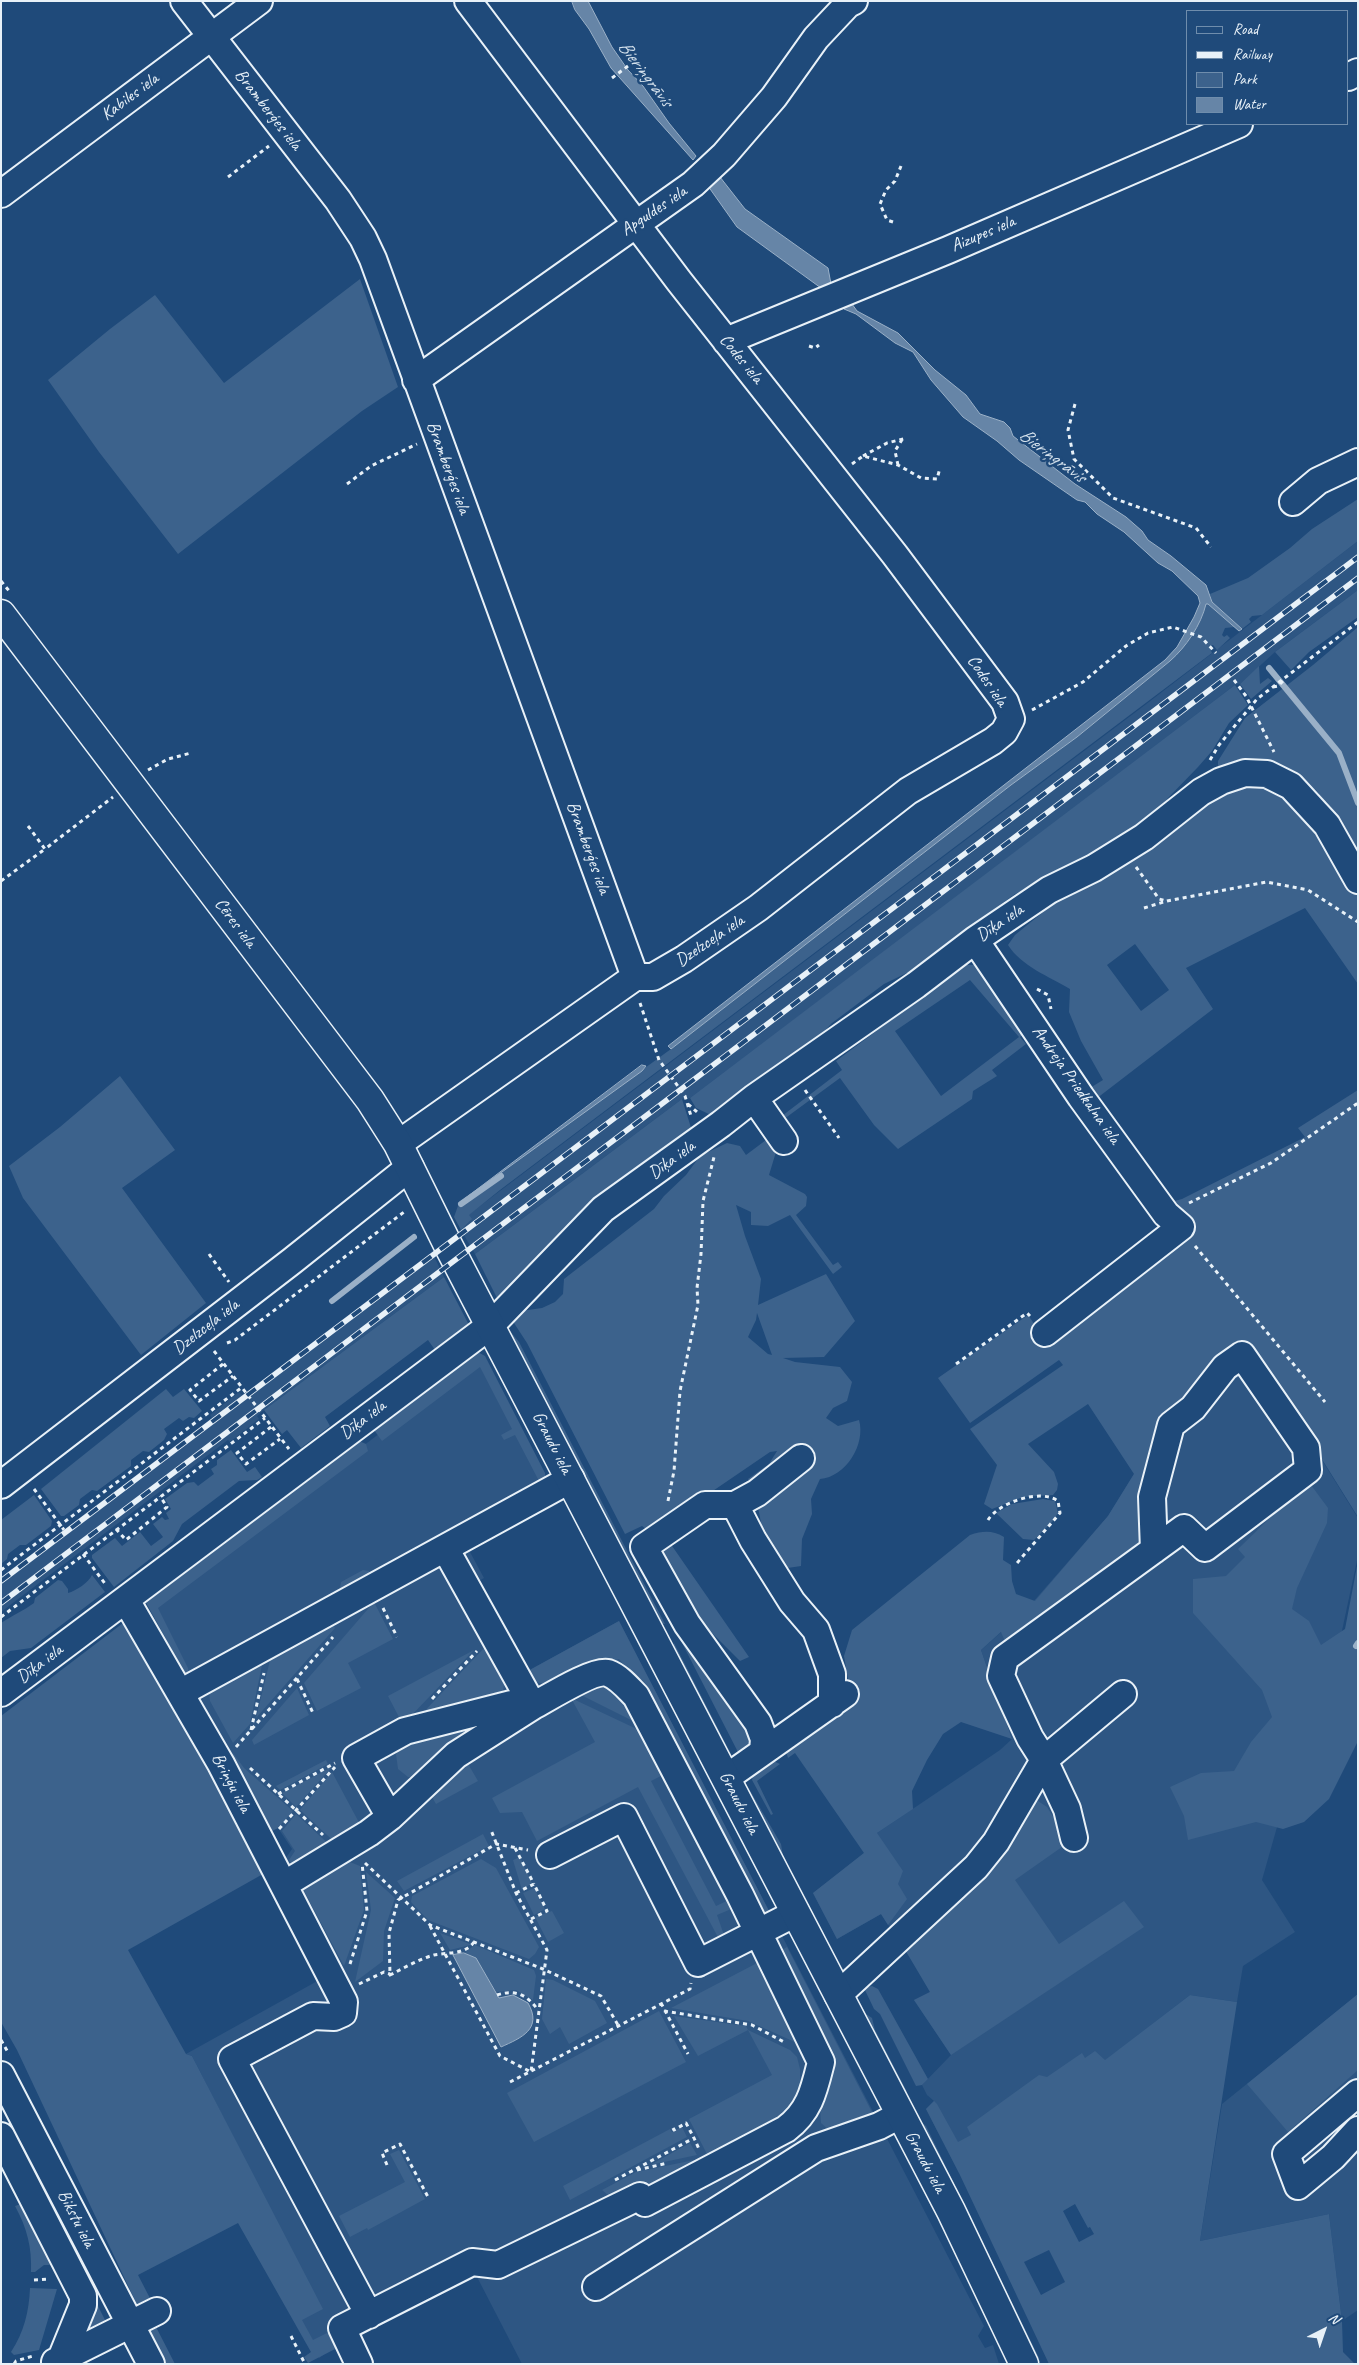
<!DOCTYPE html>
<html>
<head>
<meta charset="utf-8">
<style>
  body { margin:0 }
  #map { position:relative; width:1359px; height:2365px; overflow:hidden; background:#1f4a7a; font-family:Caveat,sans-serif }
  canvas { display:block }
  .frame { position:absolute; inset:0; border:2px solid #e8f1f8; pointer-events:none }
  .legend { position:absolute; left:1186px; top:10px; width:162px; height:115px; box-sizing:border-box; background:#1f4a7a; border:1px solid #6f8dac; margin:0; padding:6px 9px; list-style:none; font-size:15px; color:#e8f1f8 }
  .legend li { display:flex; align-items:center; gap:10px; height:25px }
  .legend b { width:25px; border:1px solid #6f8dac }
  .north { position:absolute; left:1299px; top:2305px; width:50px; height:50px; -webkit-text-stroke:4px #1f4a7a; paint-order:stroke; rotate:41deg; font-size:14px; font-weight:700; line-height:20px; text-align:center; color:#e8f1f8 }
  .north::after { content:''; display:block; margin:auto; width:18px; height:22px; background:#e8f1f8; clip-path:polygon(50% 0,100% 100%,50% 72%,0 100%) }
</style>
</head>
<body>
<div id="map">
<canvas width="1359" height="2365"></canvas>
<div class="frame"></div>
<ul class="legend">
<li><b style="height:6px;background:#1f4a7a"></b>Road</li>
<li><b style="height:6px;background:#e8f1f8"></b>Railway</li>
<li><b style="height:14px;background:#3c628c"></b>Park</li>
<li><b style="height:14px;background:#6685a7"></b>Water</li>
</ul>
<div class="north">N</div>
</div>
<script>
const context = document.querySelector('canvas').getContext('2d');
context.lineJoin = 'round';
function fill(path, color) { context.fillStyle = color; context.fill(path, 'evenodd'); }
function trace(path, color, width, dash) { context.strokeStyle = color; context.lineWidth = width; context.lineCap = dash ? 'butt' : 'round'; context.setLineDash(dash || []); context.stroke(path); }
function drawText(font, color, halo, rows, align = 'center') {
  context.font = font + ' Caveat,sans-serif'; context.lineWidth = 5; context.setLineDash([]); context.textBaseline = 'middle'; context.strokeStyle = halo; context.fillStyle = color; for (const [text, x, y, turn = 0] of rows) {
    context.save(); context.translate(x, y); context.rotate((+turn || 0) * Math.PI / 180); context.textAlign = isNaN(turn) ? turn : align; if (halo) context.strokeText(text, 0, 0); context.fillText(text, 0, 0); context.restore();
  }
}
fill(new Path2D(`
  M1358,541V590L1275,652L1240,684L1235,685L859,971L690,1098L682,1099L475,1254L461,1230L471,1220L468,1215L1145,705Z
  M432,1252L444,1277L264,1410L257,1416L259,1419L230,1442L228,1440L1,1612V1577L212,1418L210,1415L239,1392L242,1395L249,1390Z
  M1232,1315L1358,1518V1556L1331,1682L1283,1806L1262,1880L1295,1932L1243,1966L1237,2002L1190,1995L959,2173L926,2109L934,2101L927,2095L922,2085L951,2055L914,2000L930,1992L921,1974L881,1914L837,1939L813,1893L864,1853L877,1833L1000,1750L1012,1739L981,1650L1026,1610L1108,1516Z
  M482,1356L558,1504L472,1548L470,1552L484,1578L477,1582L526,1672L619,1621L984,2326L978,2336L985,2348L993,2345L999,2364H522L476,2275L347,2338L319,2358L246,2226L242,2154L192,2056L186,2054L321,1979L283,1862L292,1849L278,1828L268,1833L202,1712L201,1700L150,1607Z
  M1358,1994V2310L1342,2321L1329,2214L1200,2241L1222,2104Z`), '#2e5683');
fill(new Path2D(`
  M360,279L398,387L362,411L178,554L99,452L48,380L110,329L155,295L224,383Z
  M1358,499V541L1262,615L1252,616L1249,619L1251,622L1242,629L1212,602L1210,594L1248,578L1290,548L1312,529Z
  M1358,590V617L1309,652L1291,670L1275,652Z
  M1206,604H1208L1235,627L1225,628L1222,635L1224,637L1227,635L1230,638L1217,650L1213,645L1209,646L1212,653L500,1190L469,1215L472,1219L461,1230L454,1217L459,1203L671,1049L1011,785L1077,737L1170,661L1188,641Z
  M1358,627V984L1305,908L1186,968L1213,1009L1092,1102L1085,1091L1103,1080L1081,1041L1069,1012L1070,989C1050,977 1021,966 1008,945L1015,935L1053,904L1217,797L1245,782L1330,809L1316,790L1299,779L1218,767V761L1245,718L1313,665ZM1135,944L1169,990L1141,1011L1107,965Z
  M1259,666L1260,684L1268,678L1272,681L1251,699L1240,684Z
  M1235,685L1248,705L1229,723L1212,751L1198,767L1168,798L1146,825L1129,838L1015,894L982,918L951,945L917,968L884,984L832,1023L813,1043L796,1055L742,1089L713,1116L696,1108L690,1098Z
  M966,965H976L986,972L1028,1030L1020,1037L1026,1044L992,1070L997,1076L973,1091L972,1099L898,1149L874,1125L840,1078L780,1122L778,1119L842,1070L836,1061L906,1009L943,979ZM970,980L1019,1037L941,1096L895,1031Z
  M120,1076L175,1150L122,1188L206,1303L141,1355L23,1198L9,1166L60,1127Z
  M1358,1090V1517L1260,1360L1189,1403L1143,1546L1007,1646L1001,1632L981,1650L1012,1739L961,1722L943,1734L927,1760L912,1791L913,1809L877,1833L903,1871L898,1884L907,1899L888,1925L881,1914L837,1939L813,1893L864,1853L795,1753L788,1758L785,1748L850,1691L844,1656L852,1630L970,1535C983,1531 992,1530 1004,1537L1003,1560L1011,1565L1012,1581L1016,1594L1035,1601L1108,1516L1134,1474L1088,1404L1028,1444L1054,1472L1058,1484L1057,1490L1053,1495L1023,1497L992,1509L984,1504L997,1465L970,1429L1063,1365L1059,1360L970,1423L938,1378L1028,1315L1044,1338L1171,1243L1167,1203L1182,1199L1305,1137L1298,1128Z
  M682,1099L693,1134C675,1145 655,1155 637,1168C587,1204 541,1254 498,1299L497,1298L475,1254Z
  M770,1137L776,1152L769,1175L805,1194L807,1197L806,1206L796,1215L833,1265L838,1262L842,1267L833,1274L790,1215L768,1226L751,1225V1212L736,1205L745,1236L761,1279L758,1305L826,1274L855,1321L824,1357L783,1358L795,1362L840,1367L852,1382L847,1401L833,1408L826,1418L838,1426L859,1420C866,1444 846,1477 820,1479L811,1499L812,1514L802,1539L801,1566L781,1569L763,1533L757,1502L748,1479L769,1464L777,1451L770,1452L660,1527L650,1532L642,1526L625,1534L527,1343L512,1320L521,1311L542,1308L555,1302L563,1294L564,1279L654,1209L664,1196L686,1175L700,1156L727,1143L740,1146L746,1155ZM757,1313L772,1355L768,1354L748,1337L756,1320Z
  M444,1277L469,1325L435,1350L428,1340L325,1417L330,1426L301,1448L287,1430L282,1434L264,1410Z
  M510,1331L519,1342L665,1624L660,1623L511,1337Z
  M476,1351L485,1356L545,1473V1477L539,1481L515,1435L504,1440L501,1435L512,1429L480,1367L382,1441L374,1430V1425Z
  M166,1389L173,1397L184,1389L202,1411L194,1418L189,1417L183,1421L179,1418L164,1429L167,1434L164,1440L149,1452L143,1451L131,1460V1466L97,1491L92,1490L80,1499L79,1505L64,1516H61L41,1489Z
  M357,1440L366,1444L368,1451L158,1608L188,1668L189,1674L186,1675L145,1601L147,1599Z
  M231,1450L247,1472L255,1467L262,1477L257,1480L239,1481L182,1524L173,1541L114,1587L92,1558V1555L115,1538L122,1546L140,1532L151,1546L163,1537L153,1524L162,1517L165,1520L169,1519L166,1513L171,1509L165,1499L187,1483L194,1482L198,1486L214,1474L211,1469L217,1465V1460Z
  M1308,1481L1328,1508L1327,1523L1297,1588L1292,1609L1309,1621L1321,1645L1345,1629L1358,1561V1741L1329,1799L1304,1822L1283,1829L1256,1822L1188,1840L1184,1816L1170,1787L1201,1773L1234,1771L1251,1742L1272,1717L1262,1690L1193,1613V1579L1226,1576L1245,1557L1238,1549Z
  M34,1495L52,1521L51,1526L26,1545H20L8,1554L7,1559L1,1564V1520Z
  M564,1499L567,1500L777,1903L775,1906Z
  M1043,1499L1055,1501L1058,1513L1053,1521L1034,1540L1023,1539L996,1513L1012,1504Z
  M662,1543H670L749,1657L740,1661L695,1616L662,1553Z
  M363,1570L369,1571L370,1575L343,1589L340,1588L341,1582Z
  M92,1575L105,1592L31,1648L10,1651L1,1658V1623C13,1615 23,1611 34,1603L35,1598L58,1580L62,1581L68,1589V1593C76,1591 89,1582 92,1575Z
  M374,1602L393,1639L348,1663L361,1688L317,1711L304,1683Z
  M127,1620L266,1868L263,1874L128,1950L186,2054L192,2056L323,2309L302,2320L313,2340L331,2331L329,2325L331,2324L337,2348L308,2363L304,2357L311,2352L238,2223L138,2275L154,2306L139,2309L17,2050L1,2022V1716Z
  M619,1621L769,1911L765,1913L754,1905L636,1679L619,1659L605,1662L551,1682L544,1684L529,1680L526,1672Z
  M332,1624L335,1628L256,1718L271,1656Z
  M687,1638L759,1740L740,1756L680,1639Z
  M674,1643L733,1758L726,1753L672,1650Z
  M485,1647L504,1685L502,1696L419,1717Z
  M474,1650L409,1718L400,1719L388,1696Z
  M263,1660L250,1724L233,1743L210,1701L209,1691Z
  M599,1686C620,1689 627,1706 637,1723L577,1693Z
  M297,1688L309,1715L254,1745L252,1740Z
  M571,1698L641,1731L665,1774L651,1781L716,1906L731,1899L736,1907L717,1915L724,1935L746,1925L720,1941L638,1787L537,1841L522,1812L500,1813L492,1798L595,1742Z
  M499,1716L417,1777H408L398,1769L396,1754L402,1745Z
  M233,1753L244,1768L293,1811L278,1828L268,1833L229,1759Z
  M464,1757L478,1781L436,1804L428,1790Z
  M326,1760L328,1764L280,1790L276,1786Z
  M771,1760L780,1764L757,1781L773,1814L771,1815L752,1780L755,1767Z
  M332,1767L296,1807L282,1793Z
  M332,1772L363,1830L340,1847L300,1810Z
  M745,1782L781,1844L783,1856L825,1940L744,1788Z
  M1038,1801L1047,1807L1069,1842L1015,1880L1059,1944L1124,1901L1144,1927L951,2055L914,2000L930,1992L904,1948L1032,1803Z
  M296,1814L334,1849L296,1872L289,1860L295,1851L282,1831Z
  M483,1834L489,1846L404,1891L397,1881Z
  M337,1857L360,1866L364,1910L344,1966L298,1880Z
  M520,1857L532,1883L522,1890L513,1860Z
  M481,1859L496,1868L539,1947L535,1954L529,1959L428,1920L411,1902L412,1896Z
  M366,1872L395,1898L384,1931L383,1961L355,1982L371,1910Z
  M534,1888L545,1909L534,1915L523,1893Z
  M552,1911L564,1933L548,1942L535,1917Z
  M440,1933L470,1944V1945L450,1950Z
  M475,1945L534,1970L536,1976L533,2000L516,1990L496,1992L476,1958L464,1953Z
  M787,1947L876,2120L830,2131L821,2123L820,2107L778,1952Z
  M759,1962L799,2040L797,2043L748,2021L671,2008Z
  M546,1979L553,1980L595,2001L607,2023L569,2044L560,2027L550,2034L542,2019Z
  M872,1986L878,1989L928,2079L922,2085L916,2086L880,2014L874,2009L864,1988Z
  M1358,1994V2070L1288,2132L1247,2084Z
  M1190,1995L1237,2002L1200,2241L1329,2214L1342,2321L1343,2352L1355,2364H1049L959,2173L926,2109L934,2101L937,2104L958,2142L971,2135L967,2127L1039,2075L1047,2077L1082,2053L1085,2058L1095,2051L1105,2060ZM1075,2204L1088,2228L1090,2227L1094,2234L1079,2242L1063,2211ZM1049,2250L1065,2282L1041,2295L1024,2262Z
  M856,1996L866,2014L872,2018L875,2030L907,2092L903,2090L855,1999Z
  M659,2011L686,2062L534,2142L507,2093Z
  M674,2016L746,2026L748,2030L790,2050L797,2057L800,2069V2091L797,2099L784,2115L709,2158L689,2119L772,2075L748,2030L698,2056Z
  M920,2121L926,2126L1039,2358L1037,2361Z
  M682,2127L687,2137L570,2200L563,2186L670,2129L672,2132Z
  M895,2135L901,2138L990,2322Z
  M690,2143L697,2155L650,2165Z
  M399,2150L425,2199L368,2230L367,2228L350,2237L339,2216L405,2182L390,2154Z
  M699,2159L701,2164L650,2191L646,2182L614,2200L602,2190L636,2172Z
  M24,2203L55,2265H44L35,2272H31C32,2247 27,2228 15,2206Z
  M30,2288L57,2289L39,2350L14,2355L11,2352C24,2332 29,2312 30,2288Z
  M93,2296L106,2322L85,2332Z
  M154,2323L175,2364H165L147,2329Z`), '#3c628c');
const water = new Path2D(`
  M572,1H588L612,47L628,70L643,86L669,123L696,156L693,160L611,68L589,29L575,10Z
  M720,177L745,209L828,268L831,284L821,288L737,227L708,186Z
  M852,304L857,311L898,333L935,370L966,395L980,414L1004,422L1010,428L1013,436L1075,484L1126,517L1142,531L1148,540L1171,556L1206,585L1212,602L1242,629L1239,631L1208,604H1206C1201,625 1186,647 1170,661L1077,737L1011,785L671,1049L668,1046L1165,660L1177,647L1194,617L1200,603L1198,596L1172,571L1158,563L1124,532L1097,514L1085,502L1077,500L1019,460L997,441L963,417L931,380L913,352L895,343L856,314L844,309V306Z
  M642,1065L646,1066L642,1071L459,1203Z
  M464,1953L476,1958L499,1998L513,1995L528,2003C543,2029 521,2038 501,2047L453,1955Z`);
fill(water, '#6685a7');
trace(water, '#9ab0c7', 1);
trace(new Path2D(`
  M1269,668L1339,753L1358,803
  M461,1204L501,1176
  M332,1301L414,1237
  M1356,1646L1358,1643`), '#9ab0c7', 6);
const minor = new Path2D(`
  M184,1L338,200L363,238L373,259L635,977
  M1348,77L1358,72
  M1,194L259,1
  M726,341L948,250L1239,124
  M416,380L693,184L724,155L774,97L816,38L848,4L854,1
  M1293,502L1318,481L1358,462
  M975,940L1081,1097L1166,1214L1181,1227L1045,1333
  M754,1098L784,1141
  M398,1144L635,977H653L684,959L758,908L908,791L993,741L1004,732L1011,719L1005,702L895,555L679,281L468,1
  M1,1485L292,1261L410,1167
  M735,1505L753,1540L792,1602L816,1630L832,1674V1704
  M126,1600L221,1764L344,2002L343,2013L334,2017L313,2016L232,2059L369,2315
  M1,1693L491,1325L603,1209L721,1124L754,1098L916,985L975,940L1049,890L1094,868L1144,837L1201,792L1221,781L1245,773L1267,774L1291,786L1327,825L1358,880
  M180,1693L571,1479
  M763,1751L764,1739L758,1723L687,1624L644,1547L705,1505H735L757,1493L801,1458
  M726,1778L845,1694
  M390,1817L356,1758L405,1731L511,1704L531,1705
  M1074,1838L1067,1809L1044,1760L1030,1738L1001,1676L1005,1658L1184,1528L1205,1548L1308,1470L1306,1448L1242,1355L1225,1367L1193,1408L1171,1425L1152,1497L1154,1550
  M550,1855L624,1817L698,1963L796,1913
  M285,1884L369,1833L390,1817L456,1755L533,1706
  M838,1995L976,1867L996,1842L1044,1760L1123,1694
  M1,2075L151,2364
  M1358,2093L1286,2154L1298,2186L1333,2157L1358,2130
  M1,2136L83,2296V2305L61,2359
  M596,2287L816,2148L879,2126L900,2115
  M55,2362L157,2311
  M359,2364L342,2328L472,2262L498,2265L640,2196L645,2203L786,2129C810,2111 814,2090 821,2062L740,1895L636,1696C628,1688 619,1677 608,1673C594,1669 548,1698 533,1706L445,1548`);
const major = new Path2D(`
  M1,614L370,1100L398,1144L448,1245L951,2211L1024,2364`);
trace(minor, '#e8f1f8', 30);
trace(major, '#e8f1f8', 31);
trace(new Path2D(`
  M612,78L628,66
  M228,177L269,146
  M893,222L887,220L880,204L886,190L895,181L901,166
  M809,346L815,348L819,345
  M1075,404L1068,430L1074,459L1113,498L1196,528L1211,547
  M863,456L887,443L907,438
  M852,464L863,456L898,465L921,478L937,479L940,468
  M898,465L895,451L903,438
  M347,484L371,466L417,444
  M1,581L10,592
  M1234,680L1246,696L1274,752
  M1273,687L1278,686L1285,679
  M1032,710L1083,682L1126,646L1148,633L1173,627L1201,637L1216,653
  M1210,760L1219,745L1257,699L1358,622
  M148,770L168,759L191,753
  M28,826L45,849L113,797
  M1136,867L1159,899L1166,901
  M1,881L45,849
  M1144,908L1167,901L1267,882L1308,890L1358,922
  M1037,989L1048,995L1051,1009
  M640,1003L659,1060L685,1096L691,1116
  M805,1090L839,1138
  M688,1104L697,1112
  M1189,1203L1271,1163L1358,1103
  M1195,1246L1325,1402
  M209,1254L229,1282
  M227,1343L235,1340L404,1212
  M214,1351L289,1449
  M223,1364L190,1390L199,1401L233,1376
  M956,1364L1027,1313L1030,1316
  M271,1427L237,1453L246,1464L280,1439
  M34,1489L64,1530
  M668,1501L674,1471L680,1391L698,1305L697,1288L701,1254L703,1201L714,1157
  M988,1520C998,1503 1040,1488 1058,1501L1060,1513L1017,1563
  M116,1529L126,1540L167,1507L160,1496
  M83,1554L106,1585
  M1,1570L241,1388
  M383,1608L397,1637
  M1,1617L265,1418
  M297,1679L313,1713
  M432,1699L477,1651
  M251,1730L264,1673
  M236,1747L333,1637
  M250,1768L323,1835
  M278,1794L335,1763
  M279,1829L335,1767
  M515,1848L534,1884
  M365,1863L430,1925L543,1969L601,1996L618,2025
  M516,1893L534,1884L547,1911L531,1919
  M430,1926L500,2056L531,2072L547,1950L516,1893L491,1830
  M474,1942C465,1955 448,1952 434,1955C419,1959 404,1968 390,1975L389,1933L398,1900L496,1844L528,1850
  M350,1964L367,1911L362,1863
  M359,1984L384,1972L390,1974
  M497,1995C516,1989 527,1995 538,2010
  M661,2003L688,2054
  M664,2011L752,2025L786,2043
  M1,2040L9,2054
  M510,2082L690,1989L691,1983
  M673,2128L674,2130L686,2123L694,2138
  M387,2165L382,2153L400,2144L428,2197
  M637,2170L668,2163
  M615,2180L694,2138L699,2149
  M34,2280L49,2279
  M291,2336L305,2364
  M14,2364L16,2361L33,2356`), '#e8f1f8', 3, [4, 4]);
trace(minor, '#1f4a7a', 26);
trace(major, '#1f4a7a', 28);
const rail = new Path2D(`
  M1,1581L1358,557
  M1,1603L1358,578`);
trace(rail, '#e8f1f8', 5.5);
trace(rail, '#1f4a7a', 4, [11]);
drawText('18px', '#e8f1f8', '#1f4a7a', [
  ["Kabiles iela",130,97,-37],
  ["Bramberģes iela",268,110,52],
  ["Apguldes iela",654,211,-34],
  ["Aizupes iela",983,234,-23],
  ["Codes iela",741,359,51],
  ["Bramberģes iela",448,468,70],
  ["Codes iela",987,681,56],
  ["Bramberģes iela",588,848,70],
  ["Cēres iela",235,923,53],
  ["Dīķa iela",1000,923,-34],
  ["Dzelzceļa iela",710,941,-34],
  ["Andreja Priedkalna iela",1076,1085,55],
  ["Dīķa iela",672,1160,-36],
  ["Dzelzceļa iela",206,1327,-38],
  ["Dīķa iela",363,1420,-37],
  ["Graudu iela",552,1443,63],
  ["Dīķa iela",40,1664,-37],
  ["Briņģu iela",231,1783,62],
  ["Graudu iela",739,1803,63],
  ["Graudu iela",925,2162,62],
  ["Bikstu iela",76,2219,63]
]);
drawText('italic 19px', '#d4e1ec', '#1f4a7a', [
  ["Bieriņgrāvis",645,74,53],
  ["Bieriņgrāvis",1052,456,37]
]);
</script>
</body>
</html>
